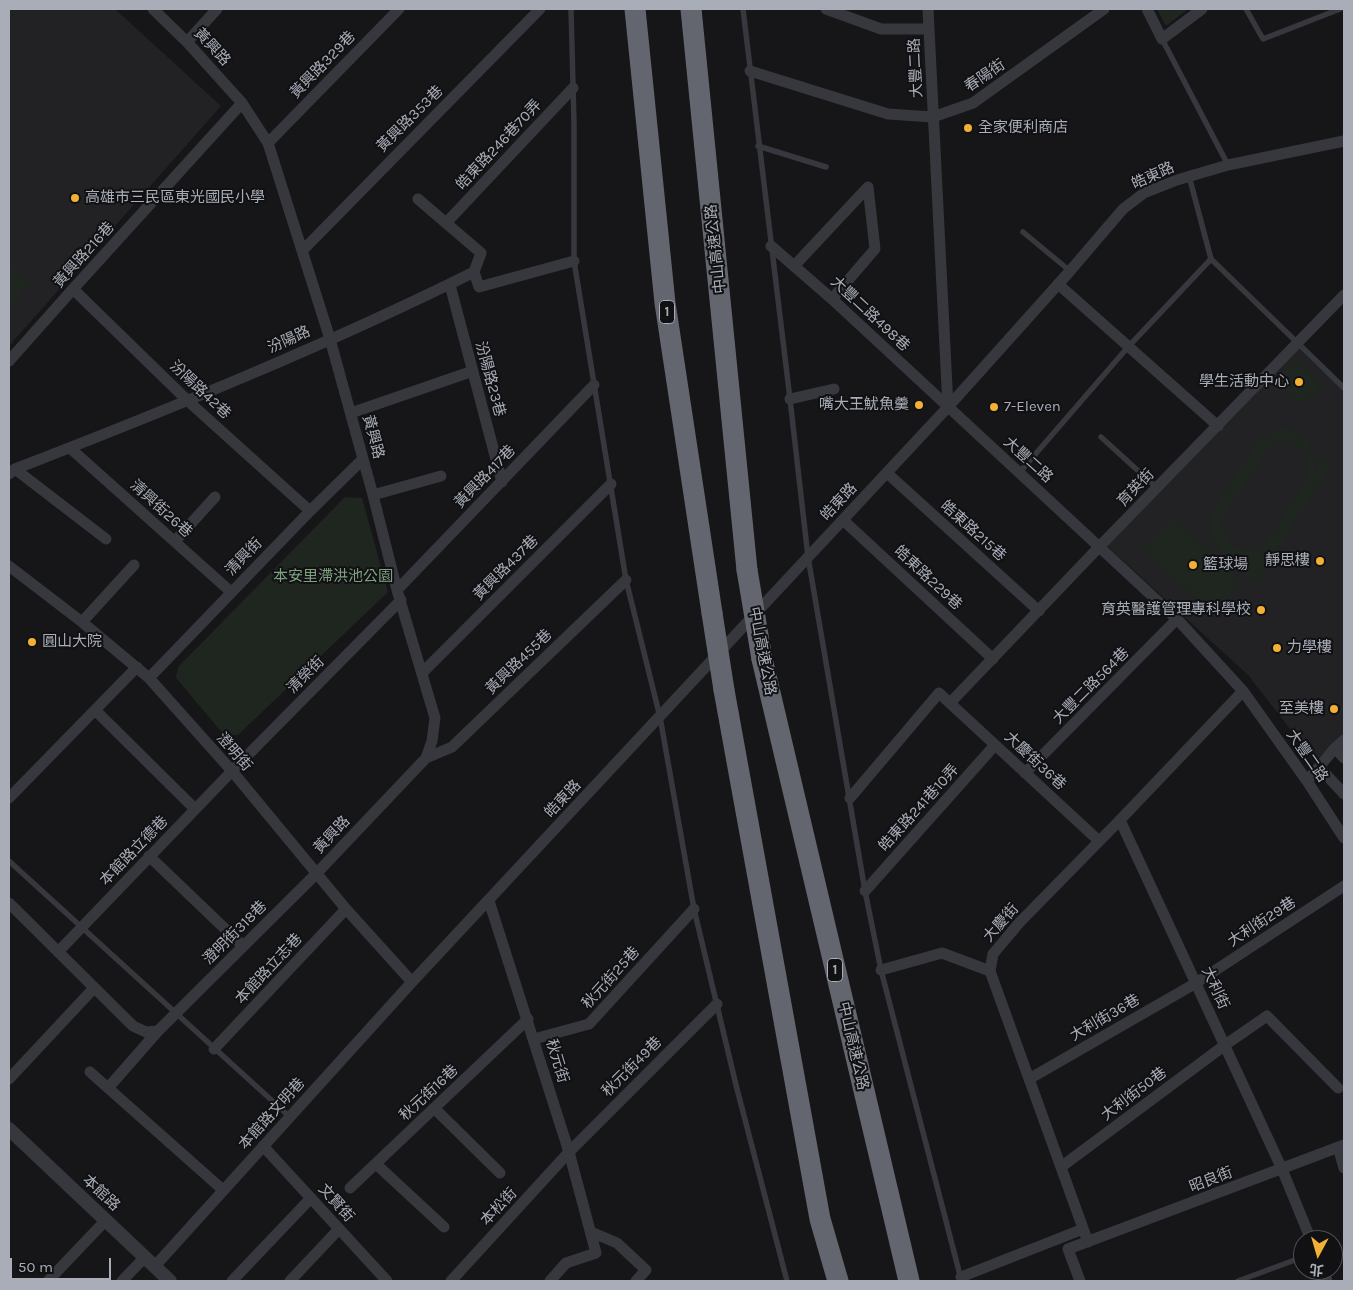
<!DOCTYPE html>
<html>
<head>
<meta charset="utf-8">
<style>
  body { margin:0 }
  #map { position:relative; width:1353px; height:1290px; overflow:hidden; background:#161618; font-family:Karla,"Noto Sans TC",sans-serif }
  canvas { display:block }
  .frame { position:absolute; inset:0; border:10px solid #a8adb8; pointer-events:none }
  .north { position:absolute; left:1293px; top:1230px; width:50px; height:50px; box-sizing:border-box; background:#111113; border:1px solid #4d4f55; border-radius:50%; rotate:186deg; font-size:14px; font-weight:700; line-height:20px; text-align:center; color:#a8adb8 }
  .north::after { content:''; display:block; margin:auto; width:18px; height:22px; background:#f2b134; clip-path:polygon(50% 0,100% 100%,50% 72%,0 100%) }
  .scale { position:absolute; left:10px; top:1258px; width:101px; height:22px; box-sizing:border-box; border:2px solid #a8adb8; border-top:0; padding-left:6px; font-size:15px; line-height:18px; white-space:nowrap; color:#a8adb8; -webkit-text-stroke:4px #111113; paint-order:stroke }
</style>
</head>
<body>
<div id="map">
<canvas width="1353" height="1290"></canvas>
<div class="frame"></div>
<div class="north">北</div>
<div class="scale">50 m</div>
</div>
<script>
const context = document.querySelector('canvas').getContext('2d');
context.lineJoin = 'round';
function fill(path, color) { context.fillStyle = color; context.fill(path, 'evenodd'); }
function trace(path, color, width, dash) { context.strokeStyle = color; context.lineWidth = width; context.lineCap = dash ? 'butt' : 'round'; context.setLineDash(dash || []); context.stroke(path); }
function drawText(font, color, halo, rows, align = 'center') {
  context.font = font + ' Karla,"Noto Sans TC",sans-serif'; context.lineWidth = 4; context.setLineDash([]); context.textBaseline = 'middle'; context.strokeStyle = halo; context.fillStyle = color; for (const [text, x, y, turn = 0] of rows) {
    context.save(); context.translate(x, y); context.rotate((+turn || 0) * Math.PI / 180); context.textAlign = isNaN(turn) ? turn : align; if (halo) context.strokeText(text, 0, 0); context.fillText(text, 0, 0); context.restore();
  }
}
fill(new Path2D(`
  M9,9H115L221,106L9,346Z
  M1298,348L1344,391V735L1315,761L1248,675L1106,545Z`), '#222225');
fill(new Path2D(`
  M1157,9H1188L1166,26Z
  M9,265L29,283L9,305Z
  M1295,359L1322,383L1303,405L1275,381Z
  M1284,428C1308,433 1318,449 1314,473L1325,455L1333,462L1255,585L1245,575L1253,563C1228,565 1207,544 1211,519C1213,510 1253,446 1260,440C1267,433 1275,430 1284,428ZM1287,439L1297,443L1305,452L1309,463V473L1305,482L1261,551C1237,555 1223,543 1222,519L1269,447L1277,441Z
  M345,497L362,498L388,592L238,735H224L176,678L178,667Z
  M1174,516L1242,582L1211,614L1143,548Z`), '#1e261f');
trace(new Path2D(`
  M571,9L574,123V261L626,580L660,717L694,909L736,1085L787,1281
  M743,9L790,399L808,557L865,891L881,970L961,1279
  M1246,9L1263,39L1340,9
  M1162,39L1228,165
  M758,146L826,167
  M1189,176L1211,259
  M1023,232L1070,271
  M1211,259L1344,388
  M1101,437L1157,488
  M1019,473L1128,347L1211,259
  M9,861L290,1117
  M1238,1281L1303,1257`), '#37383d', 5.5);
trace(new Path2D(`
  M826,9L881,29H929
  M928,9L948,407
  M1147,9L1162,39L1202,9
  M187,42L217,9
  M750,71L888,114L933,117L973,103L1104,9
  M268,143L399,9
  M418,199L481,253L474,272
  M446,223L573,88
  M771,246L832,299L1177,619L1243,691L1307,781L1344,838
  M302,251L540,9
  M795,265L868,187L875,249L832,299
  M474,272L479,287L574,261
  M1058,284L1218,426
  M450,285L502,482
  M73,289L188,401L310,511
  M9,361L73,289L242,103
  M790,399L834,389
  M351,413L473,371
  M70,448L231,592
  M15,469L106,539
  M887,473L1039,611
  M9,474L15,469C170,409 325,346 474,272
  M373,495L441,476
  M843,520L993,659
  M175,541L215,497
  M9,566L82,622L149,678L232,771L346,909L412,982
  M397,590L594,385
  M82,622L134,565
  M422,673L611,484
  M149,678L310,511L363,459
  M950,703L1100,546L1344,295
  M96,711L195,809
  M1335,748L1344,758
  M426,758L452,747L626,580
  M1320,768L1344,794
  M1025,773L1177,619
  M1307,781L1335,748L1344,740
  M9,798L137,667
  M850,798L939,693L1099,841
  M1120,820L1282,1169L1311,1240
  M149,856L243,946
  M865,891L995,745
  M489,901L569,1152L596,1253L566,1263L550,1281
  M9,903L133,1026L146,1032L158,1031L316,874L426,758L432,741L435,718L397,590L373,495L330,339L268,143L242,103L187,42L153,9
  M58,952L232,771L401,600
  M881,970L942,953L990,971
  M534,1039L589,1024L694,909
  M214,1049L346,909
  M90,1072L223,1190
  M9,1079L94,988
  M1029,1079L1196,983L1344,886
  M108,1088L158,1031
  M434,1108L500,1173
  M263,1146L387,1281
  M1338,1147L1344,1168
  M376,1164L444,1227
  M1061,1167L1225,1045L1267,1016L1338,1088
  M350,1188L528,1019
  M591,1232L617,1243L646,1270L636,1281
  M1088,1242L990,971L993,954L1019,923L1120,820L1243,691
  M155,1266L412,982L948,407L1070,271L1123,209L1144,193L1177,180L1228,165L1344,141
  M1323,1270L1327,1281
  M961,1277L1083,1229
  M48,1281L106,1220
  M122,1281L145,1257
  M232,1281L311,1198
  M290,1281L339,1229
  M451,1281L569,1152L717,1004
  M1080,1281L1068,1249L1344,1145`), '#37383d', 11);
trace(new Path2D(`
  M9,1129L170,1281`), '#37383d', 14);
trace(new Path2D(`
  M635,9L665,303L712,613
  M691,9L747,570
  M762,659L909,1281
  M724,690L820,1219L838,1281`), '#63666e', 21);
trace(new Path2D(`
  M747,570L762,659
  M712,613L724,690`), '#63666e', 21);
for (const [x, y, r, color] of [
  [968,128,5,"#f2b134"],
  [75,198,5,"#f2b134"],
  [1299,382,5,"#f2b134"],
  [919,405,5,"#f2b134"],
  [994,407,5,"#f2b134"],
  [1320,561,5,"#f2b134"],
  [1193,565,5,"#f2b134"],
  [1261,610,5,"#f2b134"],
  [32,642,5,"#f2b134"],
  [1277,648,5,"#f2b134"],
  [1334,709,5,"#f2b134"]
]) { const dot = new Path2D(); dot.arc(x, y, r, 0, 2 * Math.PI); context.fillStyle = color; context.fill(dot); trace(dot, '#111113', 2); }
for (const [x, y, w] of [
  [667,312,15],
  [835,970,15]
]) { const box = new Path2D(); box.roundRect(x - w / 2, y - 11.5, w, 23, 4); context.fillStyle = '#111113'; context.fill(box); trace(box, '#a8adb8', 1); }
drawText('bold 14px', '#a8adb8', null, [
  ["1",667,312],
  ["1",835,970]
]);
drawText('15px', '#a8adb8', '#111113', [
  ["黃興路",212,47,47],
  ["黃興路329巷",323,65,-46],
  ["大豐二路",916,68,-93],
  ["春陽街",985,76,-34],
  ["黃興路353巷",410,119,-45],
  ["皓東路246巷70弄",499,145,-47],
  ["皓東路",1153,176,-24],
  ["中山高速公路",716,249,-96],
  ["黃興路216巷",84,255,-48],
  ["大豐二路498巷",870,314,43],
  ["汾陽路",289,340,-24],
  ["汾陽路23巷",490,379,75],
  ["汾陽路42巷",200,390,43],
  ["黃興路",373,437,75],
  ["大豐二路",1028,460,42],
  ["黃興路417巷",485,477,-46],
  ["育英街",1136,488,-46],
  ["皓東路",839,502,-47],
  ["清興街26巷",161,509,42],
  ["皓東路215巷",973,531,42],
  ["清興街",244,557,-46],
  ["黃興路437巷",506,568,-45],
  ["皓東路229巷",928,578,43],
  ["中山高速公路",762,651,79],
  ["黃興路455巷",519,662,-44],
  ["清榮街",306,675,-45],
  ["大豐二路564巷",1091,686,-45],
  ["澄明街",234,752,49],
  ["大豐二路",1307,756,55],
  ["大慶街36巷",1035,761,43],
  ["皓東路",563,799,-47],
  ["皓東路241巷10弄",919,808,-48],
  ["黃興路",332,835,-47],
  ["本館路立德巷",134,851,-46],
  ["大利街29巷",1262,922,-33],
  ["大慶街",1001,923,-49],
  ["澄明街318巷",235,933,-45],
  ["本館路立志巷",269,969,-47],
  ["秋元街25巷",611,978,-48],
  ["大利街",1215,988,65],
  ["大利街36巷",1105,1018,-30],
  ["中山高速公路",853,1046,77],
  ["秋元街",557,1061,73],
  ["秋元街49巷",632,1067,-45],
  ["秋元街16巷",429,1093,-43],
  ["大利街50巷",1134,1094,-37],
  ["本館路文明巷",272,1114,-48],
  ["昭良街",1211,1180,-21],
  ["本館路",101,1193,43],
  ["文賢街",336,1203,48],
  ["本松街",499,1207,-47]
]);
drawText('15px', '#a8adb8', '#111113', [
  ["全家便利商店",978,128],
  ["高雄市三民區東光國民小學",85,198],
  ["學生活動中心",1289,382,"right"],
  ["嘴大王魷魚羹",909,405,"right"],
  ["7-Eleven",1004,407],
  ["靜思樓",1310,561,"right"],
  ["籃球場",1203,565],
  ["育英醫護管理專科學校",1251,610,"right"],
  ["圓山大院",42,642],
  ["力學樓",1287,648],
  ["至美樓",1324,709,"right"]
], 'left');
drawText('15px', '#7fa381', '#111113', [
  ["本安里滯洪池公園",333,577]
]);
</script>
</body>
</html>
